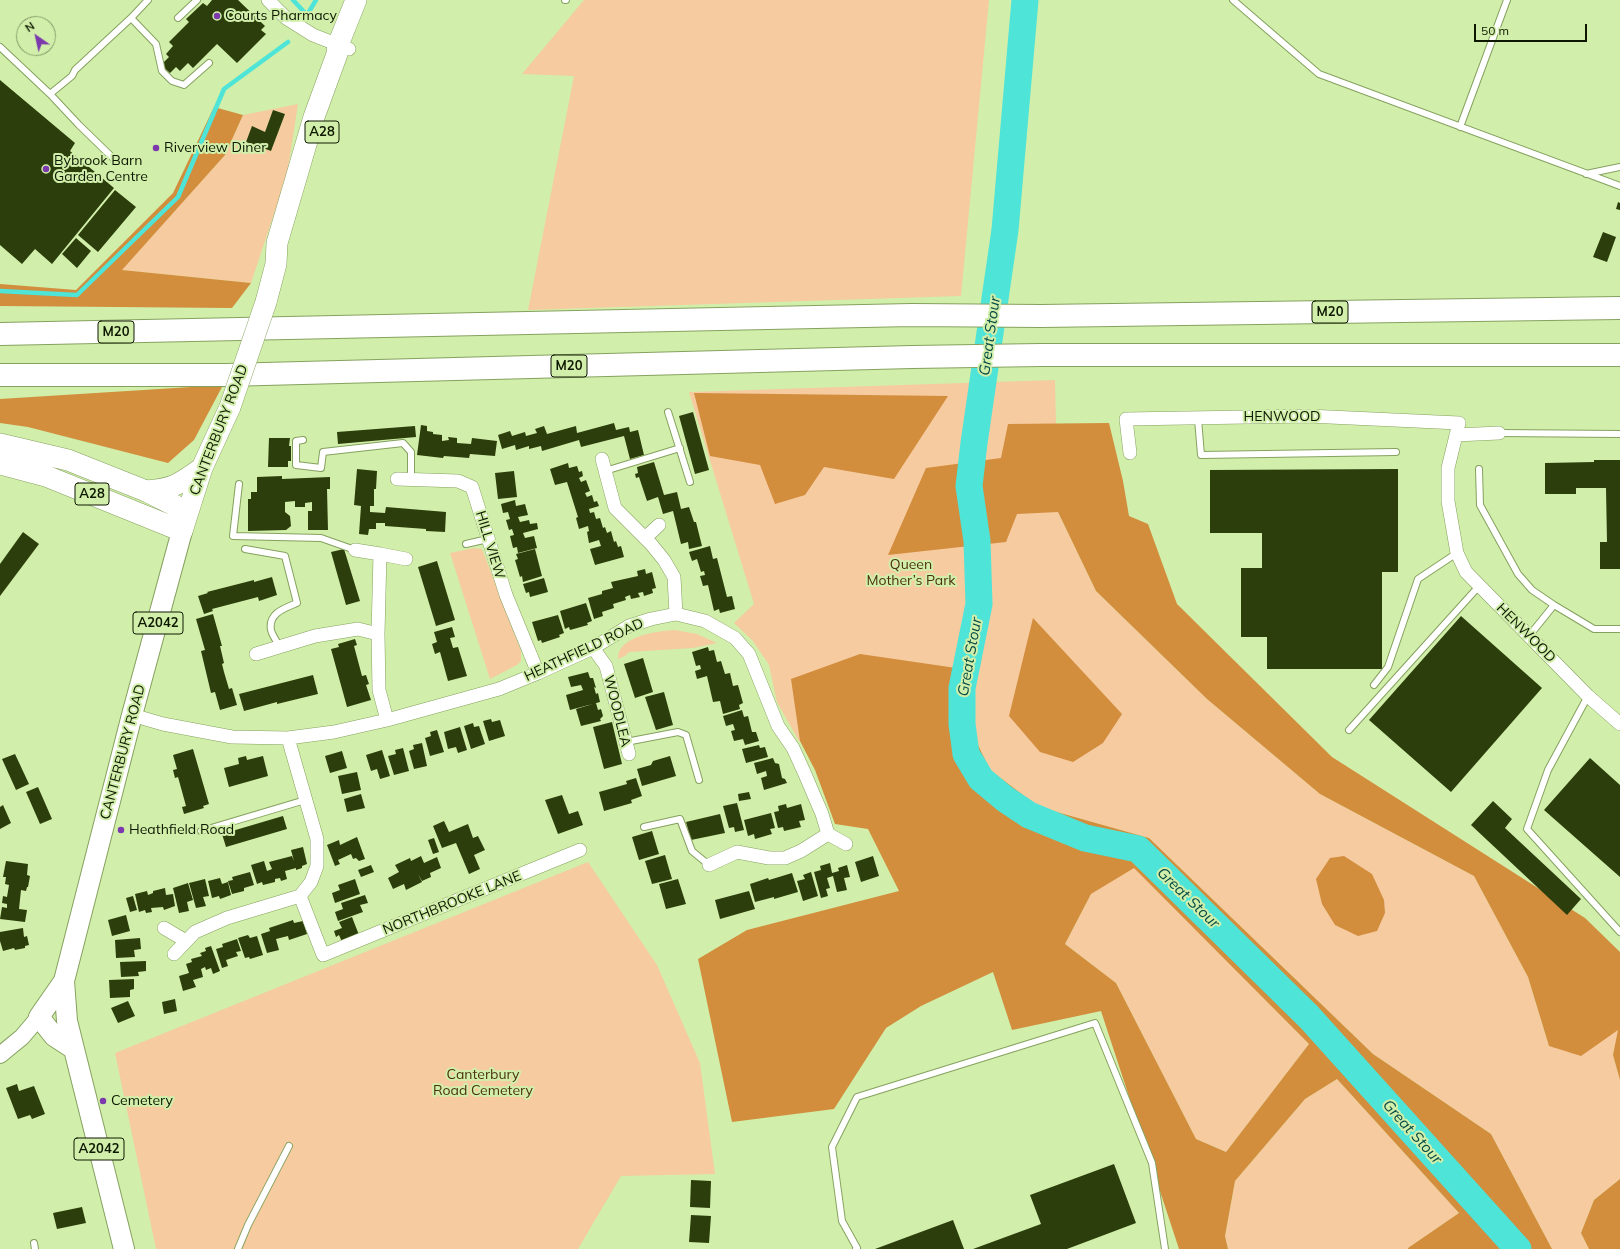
<!DOCTYPE html>
<html>
<head>
<meta charset="utf-8">
<style>
  body { margin:0 }
  #map { position:relative; width:1620px; height:1249px; overflow:hidden; background:#d1efaa; font-family:Mulish,sans-serif }
  canvas { display:block }
  .north { position:absolute; left:16px; top:16px; width:40px; height:40px; box-sizing:border-box; background:#d1efaa; border:1px solid #839966; border-radius:50%; rotate:326deg; font-size:11px; font-weight:700; line-height:16px; text-align:center; color:#0e1801 }
  .north::after { content:''; display:block; margin:auto; width:14px; height:18px; background:#7b39ad; clip-path:polygon(50% 0,100% 100%,50% 72%,0 100%) }
  .scale { position:absolute; left:1474px; top:24px; width:113px; height:18px; box-sizing:border-box; border:2px solid #0e1801; border-top:0; padding-left:5px; font-size:12px; line-height:14px; white-space:nowrap; color:#0e1801; -webkit-text-stroke:3px #d1efaa; paint-order:stroke }
</style>
</head>
<body>
<div id="map">
<canvas width="1620" height="1249"></canvas>
<div class="north">N</div>
<div class="scale">50 m</div>
</div>
<script>
const context = document.querySelector('canvas').getContext('2d');
context.lineJoin = 'round';
function fill(path, color) { context.fillStyle = color; context.fill(path, 'evenodd'); }
function trace(path, color, width, dash) { context.strokeStyle = color; context.lineWidth = width; context.lineCap = dash ? 'butt' : 'round'; context.setLineDash(dash || []); context.stroke(path); }
function drawText(font, color, halo, rows, align = 'center') {
  context.font = font + ' Mulish,sans-serif'; context.lineWidth = 4; context.setLineDash([]); context.textBaseline = 'middle'; context.strokeStyle = halo; context.fillStyle = color; for (const [text, x, y, turn = 0] of rows) {
    context.save(); context.translate(x, y); context.rotate((+turn || 0) * Math.PI / 180); context.textAlign = isNaN(turn) ? turn : align; if (halo) context.strokeText(text, 0, 0); context.fillText(text, 0, 0); context.restore();
  }
}
fill(new Path2D(`
  M584,0H989L961,296L528,310L574,76L522,74Z
  M298,104L287,175L251,283L121,270L225,155L243,115ZM273,110L285,114L271,151L246,142L252,127L265,132Z
  M1055,380L1058,512L1096,591L1207,699L1320,794L1474,876L1528,977L1549,1046L1619,1029L1613,1055L1620,1080V1179L1594,1200L1581,1233L1589,1249H1552L1491,1134L1373,1054L1149,838L1039,807L990,770L968,724L841,752L799,741L777,702L769,665L753,641L734,623L754,604L689,392Z
  M474,548L482,549L521,651V661L517,665L490,679L450,553Z
  M675,630L697,634L717,643L693,648L629,652L625,656L618,659C617,636 658,631 675,630Z
  M588,862L657,965L700,1063L715,1174L621,1176L578,1249H156L115,1053Z
  M1134,867L1309,1044L1226,1152L1196,1139L1116,983L1065,944L1091,894Z
  M1337,1079L1459,1213L1408,1248V1249H1228L1225,1236L1235,1181L1305,1099Z`), '#f6cb9f');
fill(new Path2D(`
  M214,107L243,115L225,155L122,270L251,283L232,308L0,306V284L76,290L173,193Z
  M223,385L194,440L168,463L28,427L0,423V399Z
  M694,393L948,396L894,479L824,467L805,495L775,504L760,465L710,456Z
  M1109,423L1123,481L1129,516L1148,524L1177,604L1332,757L1585,918L1620,952V1080L1613,1055L1618,1030L1581,1056L1549,1046L1528,977L1474,876L1320,794L1207,699L1096,591L1058,512L1017,514L1006,542L888,555L926,468L1001,458L1008,424Z
  M1033,618L1122,714L1103,743L1073,762L1040,752L1009,716Z
  M860,654L956,668L968,724L990,770L1039,807L1149,838L1373,1054L1491,1134L1552,1249H1408V1248L1459,1213L1337,1079L1305,1099L1235,1181L1225,1236L1228,1249H1179L1101,1011L1012,1030L993,972L921,1006L886,1028L834,1109L732,1122L698,959L747,930L899,891L868,829L835,824L815,770L800,741L791,679ZM1134,868L1309,1044L1226,1152L1196,1139L1116,983L1065,944L1091,894Z
  M1344,856L1372,874L1384,900L1385,913L1377,931L1358,936L1335,925L1322,904L1316,879L1330,858Z
  M1620,1179V1249H1589L1581,1233L1594,1200Z`), '#d28d3d');
trace(new Path2D(`
  M293,0L307,15L316,0
  M0,291L77,295L178,197L224,89L288,42`), '#4ee4d8', 4.5);
trace(new Path2D(`
  M1025,0L1005,230L974,443L969,486L977,541L979,604L962,688V724L966,754L981,779L1005,799L1029,815L1085,838L1138,849L1309,1017L1518,1249`), '#4ee4d8', 27);
fill(new Path2D(`
  M212,0H238L265,26L261,30L266,34L237,63L217,44L193,68L188,63L180,71L176,67L170,73L161,65L169,57L166,54L173,46L169,42L189,22L186,19L203,3L207,6Z
  M0,80L75,143L70,151L114,188L52,264L35,249L22,264L0,245Z
  M273,110L285,114L271,151L246,142L252,126L265,132Z
  M115,190L136,207L98,252L78,235Z
  M1618,202L1620,203V210L1616,209Z
  M1603,232L1616,237L1607,262L1593,257Z
  M76,238L91,251L77,268L62,254Z
  M693,412L709,470L695,474L679,416Z
  M614,423L616,430L629,427L630,432L638,430L644,455L630,459L624,436L581,447L579,440L542,451L541,446L529,449V446L516,450L515,445L502,449L498,435L510,431L512,436L525,432L526,436L537,433L535,429L544,426L547,434L576,426L577,433Z
  M421,425L427,426V431L433,432V434L442,435V441L449,440L448,437L457,438V443L471,444L472,438L497,441L495,456L470,454L469,458L444,456L443,458L417,455Z
  M415,426L416,437L338,444L337,432Z
  M269,438H290L289,446H291V461H288V467H268Z
  M1594,460H1620V569H1600V542H1607L1606,488H1576V494H1545V463L1594,462Z
  M654,462L664,495L677,492L681,509L689,507L694,522H696L702,546L689,549L688,542L681,544L673,511L663,514L658,497L647,501L639,477L636,478L635,474L638,473L637,467Z
  M568,463L569,468L577,466L579,472L582,471L583,476L579,478L581,482L586,480L590,491L585,493L587,497L592,495L594,502L597,501L599,506L589,509L590,513L594,512L596,519L600,518L603,528L605,527L607,533L611,531L614,542L616,541L618,547L621,546L624,557L595,565L590,549L601,546L599,540L589,543L587,532L589,531L588,526L579,529L576,518L578,517L567,482L555,485L550,469Z
  M357,469L377,471L376,489H374V506H370V512L385,513L386,507L446,512L445,532L426,531V529L385,526V523H376V529H369L368,535L359,534L361,506L354,505Z
  M1398,469V572H1382V669H1267V637H1241V568H1262V533H1210V470Z
  M514,471L517,497L498,499L495,473Z
  M282,476V479L330,477V489H327L328,530H308V511H312V502L305,503V507H295V501L285,502V512L290,516L291,526L286,530L248,531V499H251V492H257V477Z
  M515,500L516,506L525,504L528,515L518,517L520,522L529,520L530,524L537,523L538,529L523,533L525,538L534,536L537,548L518,553L517,547L513,548L510,536L514,535L512,529L509,530L506,520L510,519L508,512L503,513L501,504Z
  M23,532L39,544L0,596V564Z
  M710,546L713,559L717,558L727,597L732,596L735,609L720,613L719,609L714,611L708,585L703,586L700,576L705,575L704,571L701,572L697,559L692,561L689,552Z
  M344,549L360,601L346,605L331,552Z
  M535,549L542,576L523,582L522,576L520,577L515,560L518,559L516,554Z
  M437,561L455,620L436,626L418,567Z
  M645,569L646,574L652,572L656,588L652,589L653,593L644,596L643,592L638,593L640,597L631,599L630,595L625,597L626,600L613,604L614,608L602,612L603,616L594,619L588,598L602,594V591L613,588L611,582L638,576L637,571Z
  M272,577L277,595L259,601L258,597L212,609L213,611L204,614L198,596L208,593L207,592L254,580V582Z
  M544,578L548,592L530,597L529,592L526,593L523,584Z
  M586,603L592,621L587,623L588,625L570,630L569,627L565,629L560,611Z
  M213,614L222,646H220L224,663L222,664L224,672L229,689L232,688L237,705L220,710L215,692L211,693L201,651L205,650L196,619Z
  M558,615L564,633L559,635L560,637L542,643L541,640L538,641L532,622Z
  M1461,616L1542,688L1451,792L1369,720Z
  M452,627L455,637L450,638L453,648L458,647L467,676L448,681L440,652L435,654L432,644L437,642L434,632Z
  M355,639L357,645L354,646L362,676L366,675L369,684L366,685L371,700L347,707L331,649L339,647L338,644Z
  M708,647L709,651L714,650L717,662L721,661L725,674L730,673L733,686L738,685L743,703L739,705L740,709L723,714L720,701L713,702L707,676L697,679L695,671L701,669L700,665L696,666L692,652Z
  M643,658L653,692L635,698L624,664Z
  M588,672L590,678H593L596,688L594,687L596,694L598,693L600,702L570,710L566,695L583,690L581,685L571,687L568,677Z
  M313,675L318,694L277,704V702L244,711L239,694Z
  M664,692L673,725L656,730L645,697Z
  M596,703L598,710L601,709L603,716L600,719L601,721L581,726L576,709Z
  M742,710L744,717L748,716L752,732H756L759,741L745,745L743,739L734,741L731,731L735,730L733,724L726,726L723,716Z
  M491,719L492,722L500,720L505,736L489,741L483,721Z
  M612,722L622,764L604,769L593,727Z
  M473,723L474,727L479,726L485,744L471,749L464,726Z
  M460,727L467,750L458,753L456,747L448,749L444,732Z
  M437,730L444,752L430,756L425,738L431,736L430,732Z
  M422,743L427,766L414,769L409,751L414,749L413,745Z
  M759,745L760,748L765,747L768,757L746,763L742,749Z
  M403,748L409,771L394,775L388,756L396,754L395,750Z
  M193,749L209,804L203,806L204,808L184,814L182,807L186,806L178,777L175,778L173,770L177,769L173,755Z
  M382,750L390,776L380,779L377,769L371,771L366,755Z
  M342,751L347,768L330,773L325,756Z
  M15,754L29,784L16,790L2,759Z
  M246,756L247,760L263,756L268,776L229,787L224,768L239,764L238,758Z
  M670,756L676,776L642,786L637,769L651,765L653,761Z
  M773,758L775,763L779,764L782,778L785,779L787,783L764,790L761,778L767,776L766,771L757,774L754,763Z
  M1590,758L1620,785V877L1544,810Z
  M357,772L361,790L342,794L338,776Z
  M636,778L642,796L631,800L632,803L604,811L599,792L627,784L626,781Z
  M38,787L52,819L40,824L26,792Z
  M749,792L751,799L739,801L738,794Z
  M361,794L365,808L347,812L344,799Z
  M562,795L569,814L578,811L583,825L558,834L545,800Z
  M1493,801L1512,819L1505,828L1581,899L1567,915L1471,825Z
  M737,803L744,830L735,832L734,827L729,828L723,806Z
  M786,804L787,808L801,804L805,820L799,821L801,827L784,831L783,827L778,828L774,812L779,811L778,806Z
  M3,805L11,823L0,829V807Z
  M771,813L775,828L770,829L772,834L755,839L754,834L748,836L744,820Z
  M720,814L725,833L691,840L686,822Z
  M283,816L287,829L226,847L222,834Z
  M444,821L449,832L468,824L473,838L478,836L485,850L474,855L480,869L469,874L456,843L442,848L433,826Z
  M652,831L659,854L639,860L632,837Z
  M357,837L365,859L359,861L356,858L353,859L351,854L338,860L340,864L335,866L327,845L339,840L340,845Z
  M434,838L439,852L433,854L428,840Z
  M303,847L307,864L302,866V868L296,870V868L285,871L287,879L281,881L280,878L275,879V882L263,885L262,882L257,884L251,865L264,861L267,871L272,869L269,862L292,856L294,861L291,850Z
  M665,855L672,879L652,884L645,861Z
  M421,856L424,863L437,857L441,868L430,873L431,877L422,881L418,874L422,882L406,890L404,884L393,889L388,878L399,872L395,865L410,858L411,861Z
  M873,856L879,876L861,882L855,862Z
  M6,861L28,864L27,875L30,876L28,887H27L26,891L21,890L19,909L27,910L25,922L0,919L2,907L7,908V904L2,903L3,896L7,897L9,885L5,884L6,877H3Z
  M830,863L832,873L839,871L838,868L847,865L850,877L844,878L847,890L837,892L833,876L827,878L830,888L826,889L828,896L821,898L814,872L821,870L820,866Z
  M371,865L374,872L361,877L358,870Z
  M250,872L254,885L244,888V891L232,894L228,881L233,880L232,877Z
  M811,872L818,896L803,901L797,881L805,879L803,875Z
  M792,873L798,892L774,899V897L755,902L750,884L768,878L769,880Z
  M220,878L222,884L228,882L231,895L220,899L219,896L212,898L208,881Z
  M205,879L209,896L203,897L206,906L196,908L189,883Z
  M355,879L360,894L335,903L332,893L340,890L338,885Z
  M678,879L686,904L666,909L659,884Z
  M188,883L193,900L187,902L189,911L179,913L173,888Z
  M165,888L166,895L173,894L175,906L164,910L163,907L151,908L152,912L146,913L145,910L139,912L135,894L147,891L148,895L153,893V891Z
  M749,891L755,909L720,919L715,900Z
  M365,895L368,903L360,905L363,912L338,921L335,912L343,909L341,903Z
  M133,896L137,910L130,912L126,898Z
  M126,915L130,931L112,936L108,920Z
  M352,917L359,935L342,942L339,935L336,937L334,931L342,928L339,922Z
  M293,920L294,923L303,921L307,934L289,940L288,936L276,939L279,950L267,953L261,934L270,931L269,928Z
  M23,928L24,937L27,936L29,945L25,946V948L15,950L14,948L3,951L0,941V932Z
  M248,935L250,938L257,936L263,955L250,959L249,957L245,958L238,938Z
  M140,938L141,949L134,950L135,957L116,958L115,940Z
  M237,939L241,951L236,952L238,956L226,960L228,966L222,968L216,949L223,947L222,944Z
  M211,946L220,971L213,974L211,968L206,970L205,967L201,969L203,977L193,980L196,987L183,991L179,976L189,973L186,964L192,962L191,959L202,956L200,953L206,951L205,948Z
  M146,961V971L138,972L139,976L121,977L120,962Z
  M134,979V989L130,990V997L110,998L109,980Z
  M175,999L177,1011L164,1014L162,1002Z
  M128,1001L135,1016L118,1023L111,1008Z
  M17,1084L19,1091L34,1086L45,1114L32,1119L30,1115L18,1119L6,1088Z
  M1114,1164L1136,1223L1067,1249H973L1041,1224L1030,1195Z
  M691,1180L711,1181L710,1208L690,1207Z
  M82,1207L86,1223L57,1229L53,1213Z
  M691,1215L711,1216L709,1243L689,1242Z
  M953,1220L964,1249H875Z`), '#2c3e0c');
const service = new Path2D(`
  M565,0H566
  M1233,0L1319,74L1620,186
  M131,18L156,44L162,71L172,81L184,85L209,63
  M178,18L197,0
  M0,47L50,94L79,125L115,160
  M50,94L72,76L75,70L131,18L148,0
  M1460,127L1507,0
  M1586,174L1620,167
  M668,412L690,482
  M1198,419L1201,455L1396,452
  M1499,433L1620,434
  M303,440L296,441V465L321,468L323,452L403,443L411,452V480
  M1479,469L1480,505L1518,574L1532,590L1554,605L1594,629H1620
  M605,471L680,448
  M239,484L233,536L321,538L355,550
  M466,544L488,539
  M245,549L285,556L297,603C285,608 268,613 271,630C272,635 277,642 280,647
  M1529,636L1554,605
  M1374,685L1388,667L1418,579L1457,553
  M1588,696L1548,770L1527,829L1620,932
  M1349,730L1480,585
  M626,742L678,732L686,735L699,780
  M644,827L680,819L692,851L709,865
  M201,831L305,800
  M34,1243L35,1249
  M238,1249L248,1225L289,1146
  M856,1249L857,1248L842,1221L832,1147L857,1097L1095,1023L1152,1163L1165,1249`);
const minor = new Path2D(`
  M268,0L286,18L313,35L349,49
  M1456,435L1499,433
  M1130,453L1126,419L1308,416L1459,423L1448,468V501L1457,553L1466,572L1588,696L1620,724
  M602,459L615,508L651,544L664,560L674,577L676,614
  M397,479L458,481L472,487L506,595L538,673
  M645,538L659,525
  M355,550L380,554L406,559
  M380,554L378,634L379,690L387,720
  M593,648L606,666L629,754
  M256,654L315,636L358,629L378,634
  M132,715L163,724L232,737L288,738L334,732L387,720L499,689L538,673L593,648L629,626L651,619L676,614L705,621L735,638L749,654L778,726L793,748L804,772L822,814L828,834
  M828,834L846,844
  M709,865L737,852L769,858H785L801,851L828,834
  M300,896L323,955L580,850
  M164,928L186,941
  M174,954L195,932L227,918L300,896L311,882L317,866V839L288,738`);
const tertiary = new Path2D(`
  M0,1055L22,1037L39,1017`);
const primary = new Path2D(`
  M64,981L39,1017L54,1036L74,1049
  M124,1249L67,1021L64,981L132,715L182,531`);
const trunk = new Path2D(`
  M266,302L276,264L277,243L314,117L337,54L338,45L356,0
  M0,444L68,460L146,491L188,512
  M0,464L46,476L182,531L202,468L230,407
  M146,491C173,489 180,484 202,468`);
const motorway = new Path2D(`
  M0,334L912,315L1041,316L1620,308
  M0,375H226L912,357L1041,355H1620`);
trace(service, '#86a15f', 8);
trace(minor, '#86a15f', 14);
trace(tertiary, '#86a15f', 18);
trace(primary, '#86a15f', 22);
trace(trunk, '#86a15f', 22);
trace(motorway, '#86a15f', 24);
trace(service, '#fff', 6);
trace(minor, '#fff', 13);
trace(tertiary, '#fff', 16);
trace(primary, '#fff', 20);
trace(trunk, '#fff', 21);
trace(motorway, '#fff', 22);
const trunkBridge = new Path2D(`
  M230,407L266,302`);
trace(trunkBridge, '#86a15f', 22, []);
trace(trunkBridge, '#fff', 21);
for (const [x, y, r, color] of [
  [217,16,4,"#7b39ad"],
  [156,148,4,"#7b39ad"],
  [46,169,4,"#7b39ad"],
  [121,830,4,"#7b39ad"],
  [103,1101,4,"#7b39ad"]
]) { const dot = new Path2D(); dot.arc(x, y, r, 0, 2 * Math.PI); context.fillStyle = color; context.fill(dot); trace(dot, '#d1efaa', 1.5); }
for (const [x, y, w] of [
  [322,132,34],
  [1330,312,36],
  [116,332,36],
  [569,366,36],
  [92,494,34],
  [158,623,50],
  [99,1149,50]
]) { const box = new Path2D(); box.roundRect(x - w / 2, y - 11, w, 22, 3); context.fillStyle = '#d1efaa'; context.fill(box); trace(box, '#0e1801', 1); }
drawText('bold 13px', '#0e1801', null, [
  ["A28",322,132],
  ["M20",1330,312],
  ["M20",116,332],
  ["M20",569,366],
  ["A28",92,494],
  ["A2042",158,623],
  ["A2042",99,1149]
]);
drawText('14px', '#0e1801', '#d1efaa', [
  ["Courts Pharmacy",225,16],
  ["Riverview Diner",164,148],
  ["Bybrook Barn",54,161],
  ["Garden Centre",54,177],
  ["Heathfield Road",129,830],
  ["Cemetery",111,1101]
], 'left');
drawText('14px', '#0e1801', '#d1efaa', [
  ["HENWOOD",1282,417],
  ["CANTERBURY ROAD",219,430,-69],
  ["HILL VIEW",490,545,73],
  ["HENWOOD",1526,633,45],
  ["HEATHFIELD ROAD",584,650,-25],
  ["WOODLEA",617,711,76],
  ["CANTERBURY ROAD",123,752,-75],
  ["NORTHBROOKE LANE",452,903,-22]
]);
drawText('14px', '#4d310f', '#d1efaa', [
  ["Queen",911,565],
  ["Mother’s Park",911,581],
  ["Canterbury",483,1075],
  ["Road Cemetery",483,1091]
]);
drawText('italic 15px', '#054a45', '#d1efaa', [
  ["Great Stour",990,336,-82],
  ["Great Stour",970,657,-80],
  ["Great Stour",1188,898,44],
  ["Great Stour",1412,1132,48]
]);
</script>
</body>
</html>
